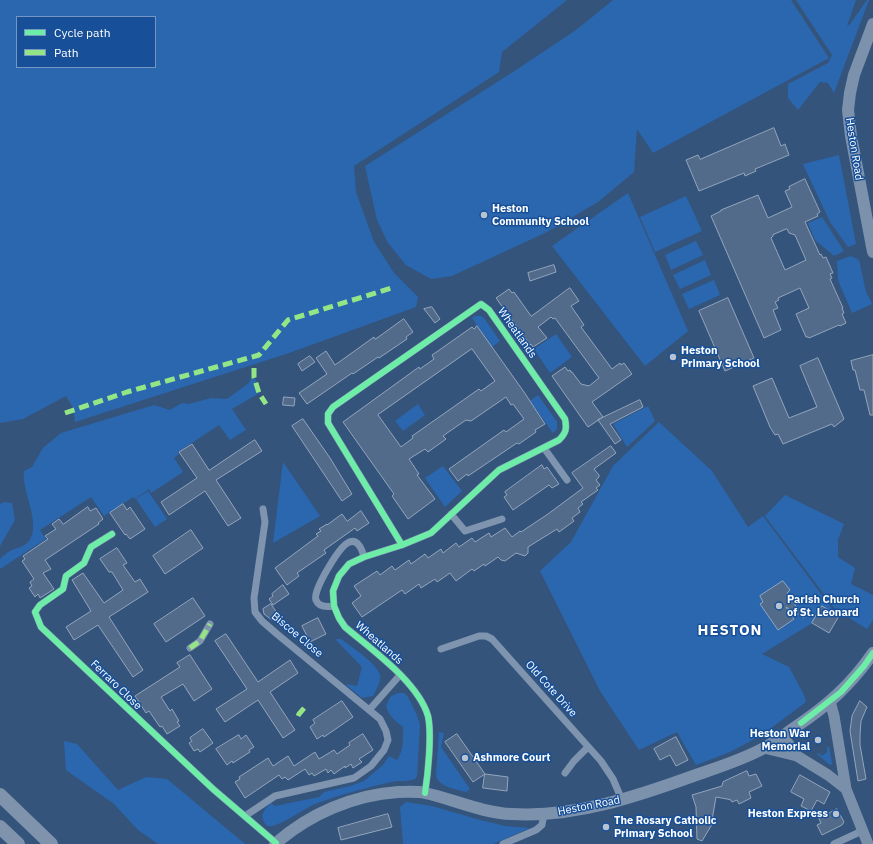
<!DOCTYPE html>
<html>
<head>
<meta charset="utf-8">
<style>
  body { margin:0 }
  #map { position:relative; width:873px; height:844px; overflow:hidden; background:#34547c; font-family:"IBM Plex Sans",sans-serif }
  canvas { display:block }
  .legend { position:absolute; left:16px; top:16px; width:140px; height:52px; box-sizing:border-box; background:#175099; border:1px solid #7496c2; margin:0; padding:5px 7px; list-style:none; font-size:12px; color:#fff }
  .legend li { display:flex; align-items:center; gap:8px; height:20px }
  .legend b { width:20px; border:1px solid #7496c2 }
</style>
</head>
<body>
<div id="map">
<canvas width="873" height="844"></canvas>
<ul class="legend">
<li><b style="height:5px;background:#6deda7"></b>Cycle path</li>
<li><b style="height:5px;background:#94e586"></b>Path</li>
</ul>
</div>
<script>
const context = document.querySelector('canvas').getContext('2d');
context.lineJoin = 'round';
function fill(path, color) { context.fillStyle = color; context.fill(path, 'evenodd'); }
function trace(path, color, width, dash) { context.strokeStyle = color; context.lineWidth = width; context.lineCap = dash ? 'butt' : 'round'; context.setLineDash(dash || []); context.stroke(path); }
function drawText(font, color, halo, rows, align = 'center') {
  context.font = font + ' "IBM Plex Sans",sans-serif'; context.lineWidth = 3; context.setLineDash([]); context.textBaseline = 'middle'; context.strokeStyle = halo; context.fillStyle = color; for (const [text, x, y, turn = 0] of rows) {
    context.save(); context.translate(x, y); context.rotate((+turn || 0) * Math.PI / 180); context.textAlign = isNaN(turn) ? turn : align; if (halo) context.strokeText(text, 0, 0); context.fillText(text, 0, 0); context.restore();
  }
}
fill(new Path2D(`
  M0,0H567L502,52L499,72L354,166L356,192L374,242L394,273L418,297L416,307L289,353L75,422L73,408L66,396L23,419L0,423ZM17,17H155V67H17Z
  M613,0H791L829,58L653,153L637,129L634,172L598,202L547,232L452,276L431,279L406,265L388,243L377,220L365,166L516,70L576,30Z
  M796,0H856L847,26L850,24L867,0H869L834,93L828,83L820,82L798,110L788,98V84L828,63L832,55Z
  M839,155L856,244L848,247L830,222L803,164Z
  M628,193L688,331L645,366L552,246Z
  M686,196L702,231L655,252L640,217Z
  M822,217L844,251L834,256L815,240L808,223Z
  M696,241L703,255L671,270L665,255Z
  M851,256L859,260L866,292L872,304L852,313L838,280L837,261Z
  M705,260L711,275L680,289L673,275Z
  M714,280L720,295L689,309L682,294Z
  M475,316H481L484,318L500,341L492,347L472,318Z
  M556,334L572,357L550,373L534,349Z
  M253,375L261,392L232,409L246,430L230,440L219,425L178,452L179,454L174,458L183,472L151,493L149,489L135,499L133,497L104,516L91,497L40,530L46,539L0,569V559C3,556 6,553 10,551C16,548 24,547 29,541C42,524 21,490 24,471L32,467L43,448L61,433L154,405L170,410L182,403L189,404L211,398L227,399L249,383Z
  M538,395L557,422V429L553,433L530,401Z
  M418,404L425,415L403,431L395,421Z
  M648,406L655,421L627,447L613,424Z
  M659,422L712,471L748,527L763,516L833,610L762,654L789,667L804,695L806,702L762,735L730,752L696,765L677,732L639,750L600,691L540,571L571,542L613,466Z
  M283,462L320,516L273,543Z
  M443,466L462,491L445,507L425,478Z
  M148,491L167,519L155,527L136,499Z
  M785,495L844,524L838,540V557L855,568L851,584L873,595V620L867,629L835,609L765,516Z
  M4,502L12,503L15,520L0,546V504Z
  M335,639H341C351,647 377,663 380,675C381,682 376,690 373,696L362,698L345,684L357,686L362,667Z
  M398,693H404L408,697L416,713L420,725L417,776L415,779C407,782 399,780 391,782C365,788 339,795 315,804C305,808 276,829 268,826C264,824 263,820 262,816L265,809L271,803L275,806L319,797L324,792L350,786L364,781L383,765L389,756L397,760C404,751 403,738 403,727C395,721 389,716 386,706L390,697Z
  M439,732L444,733L441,747L470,789L466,792C456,789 438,787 436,775Z
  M64,741L77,744L118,790L146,777L167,779L245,844H158L138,830L114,804L66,770Z
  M829,746L832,764L830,765L817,754L819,753L822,756L827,752V748Z
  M406,802L432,806L480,820L505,826L530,828L493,844H403L400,807Z`), '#2b67af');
const building = new Path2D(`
  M774,128L781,146L785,144L789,155L755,169L756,171L745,176L744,173L699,191L686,160L698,155L700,159Z
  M805,179L820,212L817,214L818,216L805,222L820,255L821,254L823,258L826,257L833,273L830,274L832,278L830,279L843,308H842L844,313L842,314L846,323L840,326L839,325L809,338L808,337H806L796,314L809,308L800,288L778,298L779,300L775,302L778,308L773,310L781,330L764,338L711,216L721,211V210L758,195L768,218L792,207L785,191L790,189L789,187ZM787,229L789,233L795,235L806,260L785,270L771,238L773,236V235Z
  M554,265L556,272L530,281L528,273Z
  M570,288L579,301L571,306L584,325L581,327L612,369L620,363L621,365L624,363L632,374L592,402L603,417L588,427L552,376L565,367L568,371L570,370L571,372H572L581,384L589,386L599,378L591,367L555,318L553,319L551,317L538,327L547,338L533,347L531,344L530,345L496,298L509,289L512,293L514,292L531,316Z
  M728,298L754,358L725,371L699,311Z
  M432,307L440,319L435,323L424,309Z
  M404,319L413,332L406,337L407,339L379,358L378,357L353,374L352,373L307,404L299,393L327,374L316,358L326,351L335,365L374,337L375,339Z
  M477,326L524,392L545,424L535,430L536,432L519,444L517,443L514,445L468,476L467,474L458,481L449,469L504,430L506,432L524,419L513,404L511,405L506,397L471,421L466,420L450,431L443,436L446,439L428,452L425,449L409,459L419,474L417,475L435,499L408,519L392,496L394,494L343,422L419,367L420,369L434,359L432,355L438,351L472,327L474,329ZM472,349L495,381L481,391L479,389L415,434L412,436L413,438L401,447L378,415Z
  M873,355V415H870L864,390H860L855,370H853L851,361Z
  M310,356L315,362L302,371L298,364Z
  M818,358L844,419L834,427L832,424L783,444L778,434L775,435L770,427L753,386L772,378L789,418L817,407L800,366Z
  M284,397L295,398L294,406L283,405Z
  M640,400L643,407L610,424L621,440L615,444L598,420Z
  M303,419L330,458L352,494L342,501L292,426Z
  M255,440L262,451L216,480L241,518L228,526L205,491L169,515L161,502L197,478L179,452L192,444L209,470Z
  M611,446L616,453L594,469L599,475V477L596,480L600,485L596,488L598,490L581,502L583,504L578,508L580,512L572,518L574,521L559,532L557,529L528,547V553L525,556L516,553L505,561L501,560L498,557L485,566L484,564L474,571L472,569L456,581L450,573L437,582L435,579L421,588L419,584L405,594L402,590L362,617L352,603L361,596L354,586L377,571L380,575L392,566L395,570L409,560L411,564L425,554L428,558L441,549L443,553L456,543L459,547L472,538L475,542L489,533L491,537L505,528L512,537L520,531L521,532L548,514L583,488L572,473Z
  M542,465L544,469L547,467L559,484L552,488L549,485L513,510L504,497L507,495L505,492Z
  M123,504L127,510L130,507L145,529L130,539L126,534L125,535L110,513Z
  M88,507L90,511L96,508L103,519L98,523L99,524L45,560L51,569L43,573L54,589L40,598L38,594L35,597L29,588L32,586L30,582L34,579L22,561L25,559L23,556L48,539L45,536L56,529L52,524L59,519L63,524Z
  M361,511L369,523L357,531L355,528L324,550L326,553L297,573L299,576L287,585L275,568L318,536L316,534L321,531L319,529L327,524V525L342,514L347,521Z
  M191,530L203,548L165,574L153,556Z
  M117,548L127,563L123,565L135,582L140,579L148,592L109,617L143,670L133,677L98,625L74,640L66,627L91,611L72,580L83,573L104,603L123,590L112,572H109L100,559Z
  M783,581L790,590L787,593L804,618L786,607L794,619L778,630L760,604L763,602L760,596Z
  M283,585L289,594L273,605L269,599L273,596L272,594Z
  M193,598L205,616L166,642L154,624Z
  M271,604L279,616L272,620L264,614L263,609Z
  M822,606L839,616L829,633L812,623Z
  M318,618L326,634L310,642L302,626Z
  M226,634L258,682L290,660L298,673L270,692L295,730L283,738L258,700L225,722L216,709L247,689L215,641Z
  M190,655L212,689L194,701L183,684L161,697L170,711L172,709L179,721L177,722L180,726L167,734L162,726L160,727L149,711L146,713L135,696L180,667L177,663Z
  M342,701L353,717L324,737L323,735L317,739L310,727L315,723L313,720Z
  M860,701L867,707L861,721L860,735V745L866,779L858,781L850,731L852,716Z
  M203,729L213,743L200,752L198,749L194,751L189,743L192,741L190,738Z
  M363,734L373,750L359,759L362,762L353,768L351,764L345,768V766L334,774L331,770L328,773L326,769L314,776L312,773L309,775L305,769L288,780L285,777L282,779L279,775L245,798L235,782L240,779L239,777L268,758L273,766L288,756L294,766L315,752L319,759L334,750L337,754L350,745L349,743Z
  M457,734L485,774L473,782L445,742Z
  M239,735L241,739L246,735L254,747L249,750L250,752L236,761L233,763L232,761L227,765L216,749Z
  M676,737L688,760L676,766L670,755L660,760L654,749Z
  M747,771L749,776L756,774L762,786L749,792L751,798L739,804L737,800L732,802L731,800L727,799L716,797L711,826L702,841L697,839L696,807L692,795L722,786L723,782Z
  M485,774L508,777L507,791L483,788Z
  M800,775L830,792L824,804L817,800L811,811L801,806L804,799L791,792Z
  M837,809L844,822L842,825L822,835L817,825L821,823L819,819Z
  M388,814L392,827L341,840L338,828Z`);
fill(building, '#526b8b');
trace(building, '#93a5bb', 1);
trace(new Path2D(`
  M544,448L567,480
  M451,514L465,531L502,519
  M112,534L91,547L84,563L66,576L63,589L40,605L35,612L41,627L213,789L276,843
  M402,545L328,423V414L333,407L481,304L489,310L565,419C567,429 566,433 559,440L499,470L431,533L402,545L364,557L349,564L339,576L333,591L334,606L339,618L345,627C372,650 418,682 428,716C432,734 428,774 425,793
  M334,606C328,607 319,608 316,600C312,591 338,550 346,544C357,536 362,549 364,557
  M190,648L200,641L210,624
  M441,649L479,636H486L492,639L601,761L613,779L622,800
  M370,709L400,675
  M565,773L574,761L588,747
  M245,816L275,796L354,778L371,766L384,750L388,740L386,731L380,719L277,634L262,621L255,612L254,598L265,522L263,509
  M503,844L536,830L542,825L544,813
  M834,844L862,831`), '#7f94ae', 7);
trace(new Path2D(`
  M830,701L834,716L846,789L868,844
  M783,736L797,756
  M764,748L797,756L828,775L846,789`), '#7a90aa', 11);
trace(new Path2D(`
  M873,24L854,75L850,93L848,110L851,136L873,252
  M275,844C309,814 353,795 398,792C407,792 416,791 425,793C453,799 482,813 512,814C574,818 638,796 696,775C719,767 742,760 764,748C775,742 784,735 794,728C827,706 851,685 873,653`), '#7c91ac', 12);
trace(new Path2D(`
  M0,795L51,844
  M0,827L18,844`), '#7f93ac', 14);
trace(new Path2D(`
  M254,368V377L259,393L266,404
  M65,413L127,392L259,355L288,320L395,287
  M190,648L200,641L210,624
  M298,716L299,714L306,706`), '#94e586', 5, [10, 5]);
trace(new Path2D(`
  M112,534L91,547L84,563L66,576L63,589L40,605L35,612L41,627L213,789L276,843
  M402,545L328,423V414L333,407L481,304L489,310L565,419C567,429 566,433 559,440L499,470L431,533L402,545L364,557L349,564L339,576L333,591L334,606L339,618L345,627C372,650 418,682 428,716C432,734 428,774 425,793
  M801,723L841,692L864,666L873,653`), '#6deda7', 6);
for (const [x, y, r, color] of [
  [484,215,4,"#b8c3d1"],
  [673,357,4,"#b8c3d1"],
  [779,606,4,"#b8c3d1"],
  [818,740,4,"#b8c3d1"],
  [465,758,4,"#b8c3d1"],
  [836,814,4,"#b8c3d1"],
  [606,827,4,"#b8c3d1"]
]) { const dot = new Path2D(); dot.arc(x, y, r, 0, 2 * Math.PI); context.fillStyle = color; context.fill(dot); trace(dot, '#175099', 1.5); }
drawText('11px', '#fff', '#175099', [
  ["Heston Road",854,149,81],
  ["Wheatlands",517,333,55],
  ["Biscoe Close",297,635,40],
  ["Wheatlands",379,643,41],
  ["Ferraro Close",116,685,44],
  ["Old Cote Drive",551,689,48],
  ["Heston Road",589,806,-11]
]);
drawText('bold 11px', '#fff', '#175099', [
  ["Heston",492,209],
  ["Community School",492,222],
  ["Heston",681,351],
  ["Primary School",681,364],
  ["Parish Church",787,600],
  ["of St. Leonard",787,613],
  ["Heston War",810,734,"right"],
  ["Memorial",810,747,"right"],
  ["Ashmore Court",473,758],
  ["Heston Express",828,814,"right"],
  ["The Rosary Catholic",614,821],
  ["Primary School",614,834]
], 'left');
context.letterSpacing = '1px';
drawText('bold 15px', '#fff', '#175099', [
  ["HESTON",730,631]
]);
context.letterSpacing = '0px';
</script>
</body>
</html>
